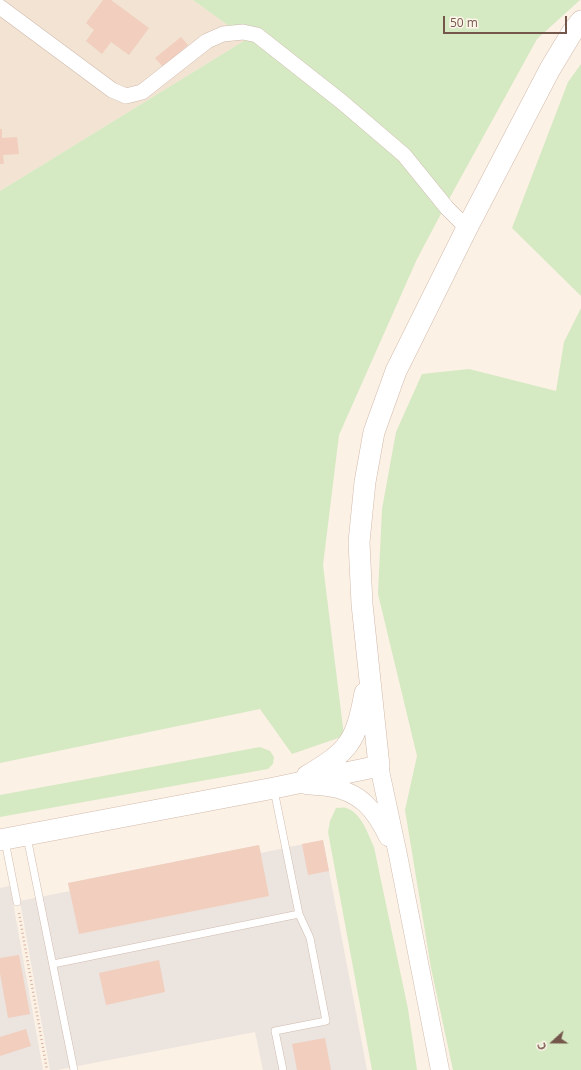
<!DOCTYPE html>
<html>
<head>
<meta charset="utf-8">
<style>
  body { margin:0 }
  #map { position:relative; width:581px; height:1070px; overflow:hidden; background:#fcf1e5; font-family:"Open Sans",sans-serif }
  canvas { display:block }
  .north { position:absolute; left:533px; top:1022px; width:40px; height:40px; -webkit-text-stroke:3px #fff6eb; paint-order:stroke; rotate:249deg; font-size:11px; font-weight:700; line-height:16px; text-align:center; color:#74574a }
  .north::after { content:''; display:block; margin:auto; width:14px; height:18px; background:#74574a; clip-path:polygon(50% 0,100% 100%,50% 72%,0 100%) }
  .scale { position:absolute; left:443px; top:16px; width:124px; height:18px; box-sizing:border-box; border:2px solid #74574a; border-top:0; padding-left:5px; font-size:12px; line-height:14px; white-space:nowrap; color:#74574a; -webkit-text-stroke:3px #fff6eb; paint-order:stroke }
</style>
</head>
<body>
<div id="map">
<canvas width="581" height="1070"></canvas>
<div class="north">С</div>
<div class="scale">50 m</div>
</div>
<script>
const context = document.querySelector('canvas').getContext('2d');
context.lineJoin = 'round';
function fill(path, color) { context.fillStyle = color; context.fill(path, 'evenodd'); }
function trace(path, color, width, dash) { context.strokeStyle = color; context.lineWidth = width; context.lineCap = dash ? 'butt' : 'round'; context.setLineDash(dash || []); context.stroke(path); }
fill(new Path2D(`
  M0,0H193L247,39L0,191Z`), '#f3e3d3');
fill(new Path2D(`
  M323,840L367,1070H263L255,1032L57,1070H50L20,901L70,891L68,883L259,845L261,853Z
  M10,886L43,1070H0V888Z`), '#ece4df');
fill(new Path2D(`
  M193,0H580L537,39L443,210L417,259L339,435L323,565L344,736L292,754L260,709L0,763V191L247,39Z
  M581,64V296L512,228L568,82Z
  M581,308V1070H453L431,968L405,810L417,756L378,594L382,509L396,432L422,374L469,369L556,391L564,342Z
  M260,747L270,751L274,757L273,764L268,769L0,817V795Z
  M336,808C339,808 343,807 346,808C361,812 368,834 374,847L408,1009L417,1070H372L328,832L330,821Z`), '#d5e9c3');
fill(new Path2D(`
  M103,0H111L149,28L129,55L111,42L102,54L86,41L94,30L86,23Z
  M181,37L188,45L163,67L155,58Z
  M0,129H2V138L17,137L19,154L3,155L4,164H0Z
  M323,840L329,871L308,875L302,844Z
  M259,845L269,896L79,934L68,883Z
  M19,955L30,1014L8,1018L0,973V958Z
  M159,960L165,992L106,1005L99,973Z
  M26,1029L31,1046L0,1056V1037Z
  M325,1038L331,1070H297L292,1044Z`), '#f1cebd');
const service = new Path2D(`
  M27,837L74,1070
  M5,841L17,902
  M53,964L299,914L274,790
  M283,1070L275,1031L326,1021L310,938L299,914`);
const minor = new Path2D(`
  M0,7L112,90L126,96L142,92L207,41L223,34L243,32L257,35L342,102L404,155L447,208L467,228`);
const tertiary = new Path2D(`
  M379,766L398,855L440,1070
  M306,785C314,786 321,786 328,787C360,791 375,810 388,837`);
const secondary = new Path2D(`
  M307,776C349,751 356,742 365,693
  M0,840L274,788L379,766L362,604L359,542L365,482L374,432L396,371L467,228L550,69L573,31L581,21`);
trace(service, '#cfbbae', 8);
trace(minor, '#cfbbae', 16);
trace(tertiary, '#cfbbae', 19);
trace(secondary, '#d2baab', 22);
trace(new Path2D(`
  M19,913L47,1070`), '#d6b1a0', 2.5, [1, 3]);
trace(service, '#fff', 7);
trace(minor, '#fff', 15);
trace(tertiary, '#fff', 18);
trace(secondary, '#fff', 21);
</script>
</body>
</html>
